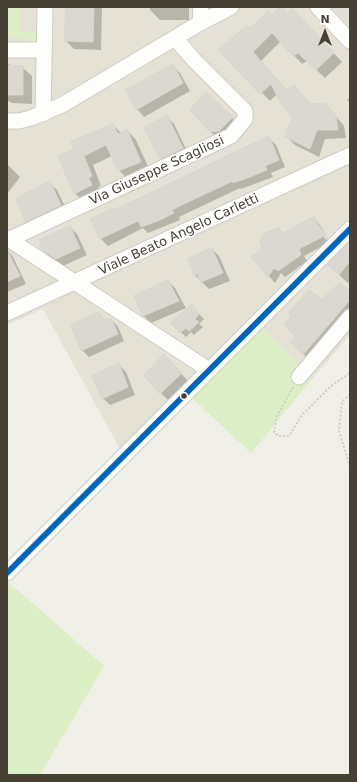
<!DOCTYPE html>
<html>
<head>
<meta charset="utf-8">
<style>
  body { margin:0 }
  #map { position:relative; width:357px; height:782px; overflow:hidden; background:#f0efe8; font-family:"DejaVu Sans",sans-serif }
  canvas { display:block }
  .frame { position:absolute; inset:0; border:8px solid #474134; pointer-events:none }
  .north { position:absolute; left:305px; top:12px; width:40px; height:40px; -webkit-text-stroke:3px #fff; paint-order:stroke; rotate:0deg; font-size:11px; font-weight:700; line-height:16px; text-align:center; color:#474134 }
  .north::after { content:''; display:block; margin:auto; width:14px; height:18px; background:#474134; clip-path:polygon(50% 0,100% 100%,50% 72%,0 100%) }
</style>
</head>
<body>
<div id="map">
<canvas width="357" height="782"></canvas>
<div class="frame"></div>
<div class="north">N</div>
</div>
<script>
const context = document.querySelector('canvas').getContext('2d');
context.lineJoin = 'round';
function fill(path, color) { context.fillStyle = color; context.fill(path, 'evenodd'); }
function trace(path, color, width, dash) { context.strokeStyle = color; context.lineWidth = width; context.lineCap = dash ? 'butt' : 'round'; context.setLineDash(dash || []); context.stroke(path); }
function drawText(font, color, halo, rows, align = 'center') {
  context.font = font + ' "DejaVu Sans",sans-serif'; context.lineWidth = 3; context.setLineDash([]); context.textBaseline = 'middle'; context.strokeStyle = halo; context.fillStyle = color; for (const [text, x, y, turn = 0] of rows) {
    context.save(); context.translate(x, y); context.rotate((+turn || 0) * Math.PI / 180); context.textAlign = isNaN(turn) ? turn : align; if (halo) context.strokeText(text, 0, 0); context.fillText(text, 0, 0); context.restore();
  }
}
fill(new Path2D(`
  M7,7H350V335L312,379L261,326L126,460L43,309L7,325Z`), '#e5e1d5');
fill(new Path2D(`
  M7,7H19V32H39V45L26,44V37L7,36Z
  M261,326L312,379L251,453L191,397Z
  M7,581L104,666L40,775H7Z`), '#dbeec5');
fill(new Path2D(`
  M333,7H350V24Z`), '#dfded8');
fill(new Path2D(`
  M67,7H102L101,50L74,49L66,41Z
  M150,7H189V20H160L150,10Z
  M288,14L301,18L342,62L325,78L307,61L302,64L281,41L261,61L287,91L302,95L311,105L326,104L344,126L346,138L325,139L319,157L295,145L286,136L294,119L277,94L270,101L220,50L250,29L273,16Z
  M7,62L11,66L22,67L32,76V104L12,103L7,100Z
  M173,66L180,73L190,91L144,117L137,109Z
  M350,97V102L347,100Z
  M167,117L174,124L189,155L168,166L161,159Z
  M232,118L239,125L218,139L211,132Z
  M113,125L121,133L127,130L136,140L150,171L128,180L119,170L112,156L93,165L101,186L98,187L101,194L84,202L75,193V149Z
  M269,138L276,145L285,167L271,173L273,177L241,189L240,188L179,217L180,220L148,233L143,228L108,246L101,239L92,219L114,211Z
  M7,164L20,177L7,194Z
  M49,183L57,190L68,213L34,228L27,221Z
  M314,218L320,225L330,242L304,256L307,261L285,277L281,273L275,283L253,258L263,249L279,229L283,234ZM317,225H319L328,239L326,240Z
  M70,227L77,234L87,255L63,266L48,255L41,247Z
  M350,243V280L348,283L337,273Z
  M212,249L219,256L230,281L209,289L195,275Z
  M7,250L13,257L26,284L7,292Z
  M168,281L175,288L186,308L151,323L144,316L135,297Z
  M350,293V320L313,364L291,342L297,337L322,300Z
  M196,311L204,319L199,324L203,327L194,335L191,332L186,337L181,332Z
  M99,314L106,321L111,319L118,327L124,341L89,357L82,350Z
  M171,363L188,381L168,400L161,393Z
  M119,365L126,372L135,395L110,405L103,398Z`), '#0003');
const building = new Path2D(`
  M66,7H94L93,42L65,41Z
  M280,7H282L287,13L292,8L334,53L316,70L298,53L293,56L272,33L253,52L286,90L294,85L310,104L326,103L336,116L338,130H317L310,149L285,137L288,126L293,119L281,104L271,84L260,94L218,50L247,25L250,28L269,11L272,15Z
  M173,64L183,83L136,110L126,90Z
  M7,65L23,66V95H7Z
  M206,92L233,117L219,131L210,132L190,110Z
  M167,115L183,148L160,159L144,128Z
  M113,124L118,134L127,129L141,162L118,171L106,145L84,156L92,176L89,178L92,185L74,194L58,156L74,149L71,142Z
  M269,136L279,160L265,166L267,170L250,177L233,183V181L186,203L172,210L174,213L158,221L141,227L138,221L100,239L90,219L113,208L114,210Z
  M50,181L61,205L26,222L16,199Z
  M314,217L324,236L299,249L301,255L278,271L274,268L268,277L251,257L262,249L260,241L264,233L279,228L282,233Z
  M70,226L80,248L56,259L40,248V240Z
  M350,242V261L339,275L327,264Z
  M212,248L223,273L201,282L197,274L194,275L188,259Z
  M7,250L20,276L7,282Z
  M168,280L179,301L143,316L134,296Z
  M340,283L350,292V300L303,355L290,342L296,337L284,325L291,316L289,312L309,290L322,299Z
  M192,304L199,314L195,319L199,322L189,331L186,328L180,333L171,323Z
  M99,312L104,320L111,318L118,334L81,351L71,325Z
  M164,354L182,373L160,394L144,376Z
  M119,363L128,387L102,399L92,376Z`);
fill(building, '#dad8d1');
trace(building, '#d9d6ce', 1);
const minor = new Path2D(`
  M318,7L350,41
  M200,23L201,7
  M7,50H44
  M43,114L45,7
  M7,121H19L31,118L62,105L200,23L231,7
  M7,238L209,370
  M10,239L231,136L245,119V111L194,60L175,38
  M7,313L350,155
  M299,377L350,317
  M7,573L350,229`);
trace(minor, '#ceccc6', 17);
trace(new Path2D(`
  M293,387L277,416L274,432L278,436H289L302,415L331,386L350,373
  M350,394L342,402L339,431L350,467`), '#d1cec9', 2, [2, 2]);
trace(minor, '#fdfdfc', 15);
trace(new Path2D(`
  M7,573L350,229`), '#0065bd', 6);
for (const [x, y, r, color] of [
  [184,396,3.5,"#474134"]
]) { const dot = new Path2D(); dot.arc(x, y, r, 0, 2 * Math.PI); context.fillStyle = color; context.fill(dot); trace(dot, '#fff', 1.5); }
drawText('13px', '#474134', '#fff', [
  ["Via Giuseppe Scagliosi",157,171,-25],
  ["Viale Beato Angelo Carletti",179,235,-25]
]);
</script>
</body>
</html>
